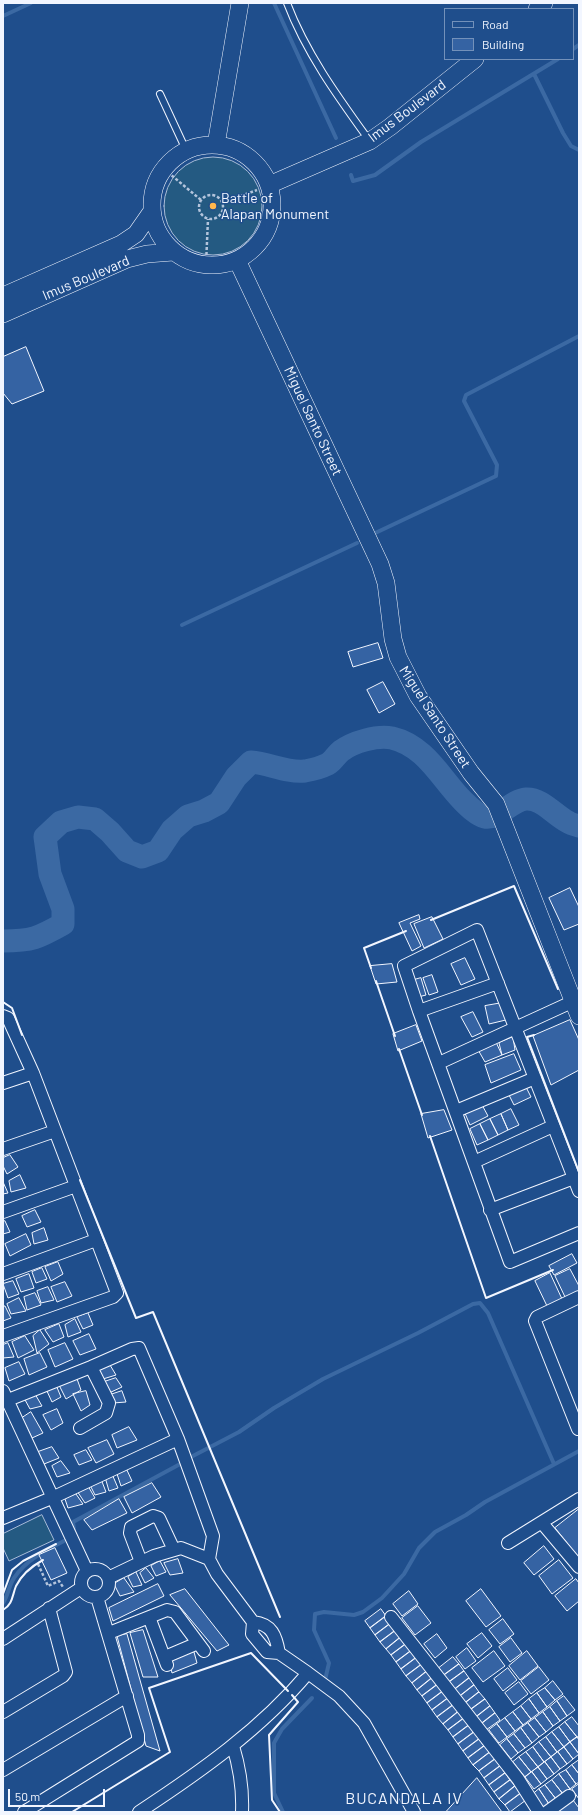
<!DOCTYPE html>
<html>
<head>
<meta charset="utf-8">
<style>
  body { margin:0 }
  #map { position:relative; width:582px; height:1815px; overflow:hidden; background:#1f4e8c; font-family:Barlow,sans-serif }
  canvas { display:block }
  .frame { position:absolute; inset:0; border:4px solid #f2f6ff; pointer-events:none }
  .legend { position:absolute; left:444px; top:8px; width:130px; height:52px; box-sizing:border-box; background:#1f4e8c; border:1px solid #7391ba; margin:0; padding:5px 7px; list-style:none; font-size:12px; color:#f2f6ff }
  .legend li { display:flex; align-items:center; gap:8px; height:20px }
  .legend b { width:20px; border:1px solid #7391ba }
  .scale { position:absolute; left:8px; top:1789px; width:97px; height:18px; box-sizing:border-box; border:2px solid #f2f6ff; border-top:0; padding-left:5px; font-size:12px; line-height:14px; white-space:nowrap; color:#f2f6ff; -webkit-text-stroke:3px #1f4e8c; paint-order:stroke }
</style>
</head>
<body>
<div id="map">
<canvas width="582" height="1815"></canvas>
<div class="frame"></div>
<ul class="legend">
<li><b style="height:5px;background:#1f4e8c"></b>Road</li>
<li><b style="height:11px;background:#3563a3"></b>Building</li>
</ul>
<div class="scale">50 m</div>
</div>
<script>
const context = document.querySelector('canvas').getContext('2d');
context.lineJoin = 'round';
function fill(path, color) { context.fillStyle = color; context.fill(path, 'evenodd'); }
function trace(path, color, width, dash) { context.strokeStyle = color; context.lineWidth = width; context.lineCap = dash ? 'butt' : 'round'; context.setLineDash(dash || []); context.stroke(path); }
function drawText(font, color, halo, rows, align = 'center') {
  context.font = font + ' Barlow,sans-serif'; context.lineWidth = 3; context.setLineDash([]); context.textBaseline = 'middle'; context.strokeStyle = halo; context.fillStyle = color; for (const [text, x, y, turn = 0] of rows) {
    context.save(); context.translate(x, y); context.rotate((+turn || 0) * Math.PI / 180); context.textAlign = isNaN(turn) ? turn : align; if (halo) context.strokeText(text, 0, 0); context.fillText(text, 0, 0); context.restore();
  }
}
const green = new Path2D(`
  M164 206a49 49 0 1 1 98 0a49 49 0 1 1-98 0Z
  M42,1515L54,1540L9,1561L3,1548V1534Z`);
fill(green, '#245a82');
trace(green, '#a8bbd7', 1);
trace(new Path2D(`
  M274,3L336,138
  M3,16L31,3
  M573,49L579,45
  M534,74L563,133L571,146L579,150
  M351,175L353,181L375,175L421,142L558,59
  M371,535L496,476L497,465L464,401L466,395L579,336
  M182,625L357,543
  M189,1458L239,1432L274,1408L323,1379L418,1333L473,1304L480,1303L488,1313L554,1464
  M74,1529L73,1522L182,1463
  M3,1603C8,1596 9,1585 14,1578C26,1560 46,1550 64,1541
  M325,1680L329,1663L314,1630L315,1614L324,1612L354,1615L363,1612L382,1598L404,1574L419,1548L435,1532L466,1515L485,1502L579,1451
  M283,1812L274,1793V1743L282,1729L312,1698`), '#3b69a3', 4);
trace(new Path2D(`
  M3,941C32,941 38,938 63,924V909L50,874L45,837L61,822L78,817L95,819L110,832L127,851L142,857L158,851L172,830L188,816L204,811L219,803L236,777L251,762C269,763 286,773 305,771C311,770 322,767 328,764C333,761 336,755 341,751C353,742 377,735 392,738C426,746 441,779 463,801C469,807 477,815 485,817C497,820 512,800 526,799C542,798 554,815 568,822C571,824 575,825 579,826`), '#3b69a3', 23);
const building = new Path2D(`
  M26,347L44,391L12,404L3,393V357Z
  M378,643L383,658L353,667L348,652Z
  M383,682L395,704L379,713L367,690Z
  M570,888L579,907V924L564,930L549,898Z
  M419,915L420,919L410,923L421,946L412,951L399,923Z
  M432,917L443,939L424,948L414,924Z
  M465,958L475,979L461,985L451,964Z
  M392,964L397,982L376,984L370,966Z
  M432,975L438,992L429,995L423,978Z
  M421,978L426,995L418,997L414,980Z
  M502,1003L510,1019L489,1024L485,1006Z
  M473,1012L483,1032L472,1037L461,1017Z
  M570,1020L579,1040V1070L551,1085L533,1036Z
  M416,1025L422,1041L398,1051L393,1034Z
  M513,1037L515,1050L502,1055L499,1043Z
  M495,1040L502,1055L485,1062L477,1048Z
  M514,1054L521,1070L491,1083L485,1065Z
  M525,1085L531,1097L514,1105L508,1093Z
  M481,1103L488,1116L470,1125L464,1111Z
  M511,1109L519,1125L508,1130L501,1114Z
  M444,1110L452,1130L428,1138L421,1114Z
  M501,1114L508,1130L498,1135L490,1119Z
  M490,1119L498,1135L488,1140L480,1124Z
  M480,1124L488,1140L477,1145L470,1129Z
  M10,1155L18,1167L7,1174L3,1166V1158Z
  M20,1175L26,1188L11,1192L9,1181Z
  M3,1182L8,1193L3,1194Z
  M35,1210L41,1222L27,1227L22,1216Z
  M5,1221L10,1232L3,1234V1222Z
  M44,1228L48,1240L34,1244L32,1233Z
  M26,1234L31,1245L10,1256L5,1244Z
  M572,1254L577,1263L554,1275L549,1266Z
  M58,1262L63,1274L51,1281L45,1267Z
  M42,1268L47,1279L36,1283L32,1272Z
  M570,1269L579,1286V1293L566,1299L555,1276Z
  M550,1273L562,1299L547,1306L535,1281Z
  M29,1274L34,1288L21,1292L16,1279Z
  M13,1281L19,1294L8,1298L3,1284Z
  M65,1282L72,1296L57,1302L51,1287Z
  M48,1287L54,1300L41,1303L37,1291Z
  M35,1293L41,1305L27,1310L24,1297Z
  M19,1298L26,1311L11,1314L7,1304Z
  M3,1306H5L11,1318L3,1321Z
  M88,1313L93,1325L83,1329L77,1317Z
  M75,1319L81,1332L68,1337L65,1325Z
  M59,1324L64,1337L53,1342L45,1330Z
  M40,1330L49,1344L37,1353L33,1336Z
  M89,1334L96,1349L80,1355L73,1341Z
  M25,1336L34,1350L18,1358L12,1342Z
  M8,1343L14,1357L3,1358V1345Z
  M65,1343L73,1359L55,1367L48,1350Z
  M40,1353L47,1367L29,1375L24,1359Z
  M19,1362L25,1374L9,1381L5,1368Z
  M110,1365L116,1375L103,1379L98,1370Z
  M76,1376L81,1390L66,1399L58,1383Z
  M116,1378L122,1387L109,1393L104,1382Z
  M56,1385L61,1397L52,1402L46,1389Z
  M86,1391L90,1405L81,1411L73,1394Z
  M122,1391L126,1402L113,1403L110,1395Z
  M35,1394L42,1406L30,1409L24,1398Z
  M57,1409L63,1423L51,1430L43,1415Z
  M31,1412L43,1433L32,1438L22,1418Z
  M129,1427L137,1440L117,1448L112,1435Z
  M107,1440L114,1454L96,1463L88,1448Z
  M52,1447L59,1458L44,1464L38,1452Z
  M86,1450L92,1460L79,1465L74,1455Z
  M61,1461L70,1473L57,1477L52,1466Z
  M126,1468L132,1481L121,1486L116,1471Z
  M112,1474L118,1488L109,1491L105,1477Z
  M101,1479L106,1492L95,1495L90,1485Z
  M152,1483L161,1497L132,1513L124,1497Z
  M88,1486L95,1498L85,1503L77,1491Z
  M76,1494L83,1504L68,1508L65,1499Z
  M119,1499L127,1513L92,1530L84,1520Z
  M579,1509V1558L555,1528Z
  M544,1546L554,1559L534,1575L524,1563Z
  M55,1548L67,1573L51,1580L39,1555Z
  M178,1559L183,1573L170,1575L164,1563Z
  M559,1560L573,1578L552,1594L539,1576Z
  M160,1561L166,1572L156,1576L151,1566Z
  M146,1568L154,1578L145,1583L140,1573Z
  M136,1572L142,1585L133,1587L128,1577Z
  M124,1578L134,1592L120,1596L114,1584Z
  M576,1579L579,1583V1601L567,1611L555,1596Z
  M158,1584L164,1596L113,1621L109,1608Z
  M185,1589L229,1645L217,1651L170,1595Z
  M481,1589L501,1616L486,1627L466,1601Z
  M409,1591L418,1604L402,1616L393,1604Z
  M418,1606L431,1623L415,1635L402,1618Z
  M381,1609L386,1616L370,1628L365,1621Z
  M386,1616L391,1623L375,1635L370,1628Z
  M503,1619L514,1634L500,1644L489,1630Z
  M391,1623L396,1630L380,1642L375,1635Z
  M143,1630L158,1677H143L130,1633Z
  M396,1630L402,1636L386,1649L380,1642Z
  M482,1633L492,1646L478,1658L467,1644Z
  M127,1634L160,1751L146,1746L117,1636Z
  M437,1634L447,1648L435,1658L424,1644Z
  M402,1636L407,1643L391,1655L386,1649Z
  M511,1638L522,1653L510,1662L499,1647Z
  M407,1643L412,1650L396,1662L391,1655Z
  M467,1648L476,1661L465,1669L456,1657Z
  M412,1650L417,1657L401,1669L396,1662Z
  M494,1651L505,1666L483,1682L472,1668Z
  M527,1651L538,1666L520,1680L509,1666Z
  M194,1652L197,1663L172,1673L169,1660Z
  M417,1657L422,1664L406,1676L401,1669Z
  M453,1657L459,1664L444,1675L439,1668Z
  M422,1664L427,1671L412,1683L406,1676Z
  M459,1664L464,1671L449,1682L444,1675Z
  M539,1667L549,1680L531,1694L521,1681Z
  M508,1668L517,1680L503,1691L494,1679Z
  M427,1671L433,1677L417,1690L412,1683Z
  M464,1671L469,1678L455,1689L449,1682Z
  M433,1677L438,1684L422,1696L417,1690Z
  M469,1678L474,1685L460,1696L455,1689Z
  M553,1681L563,1694L555,1700L545,1688Z
  M519,1682L528,1694L514,1705L505,1693Z
  M438,1684L443,1691L427,1703L422,1696Z
  M474,1685L479,1692L465,1703L460,1696Z
  M545,1688L555,1700L547,1707L537,1693Z
  M443,1691L448,1698L432,1710L427,1703Z
  M479,1692L485,1699L470,1710L465,1703Z
  M537,1693L547,1707L539,1713L529,1699Z
  M564,1696L575,1710L567,1716L557,1701Z
  M448,1698L453,1705L437,1717L432,1710Z
  M485,1699L490,1706L476,1717L470,1710Z
  M529,1699L539,1713L531,1719L521,1706Z
  M557,1701L567,1716L560,1721L550,1707Z
  M453,1705L459,1711L443,1724L437,1717Z
  M490,1706L495,1713L481,1724L476,1717Z
  M521,1706L531,1719L523,1725L513,1712Z
  M550,1707L560,1721L553,1726L543,1712Z
  M459,1711L464,1718L448,1730L443,1724Z
  M513,1712L523,1725L515,1731L505,1718Z
  M543,1712L553,1726L546,1732L535,1718Z
  M495,1713L500,1720L486,1730L481,1724Z
  M572,1717L579,1726V1736L577,1737L565,1722Z
  M464,1718L469,1725L453,1737L448,1730Z
  M505,1718L515,1731L507,1737L497,1724Z
  M535,1718L546,1732L539,1737L528,1723Z
  M565,1722L577,1737L570,1742L559,1727Z
  M528,1723L539,1737L532,1743L521,1728Z
  M497,1724L507,1737L499,1743L489,1730Z
  M469,1725L474,1732L458,1744L453,1737Z
  M559,1727L570,1742L564,1747L552,1732Z
  M521,1728L532,1743L525,1748L514,1734Z
  M474,1732L479,1739L463,1751L458,1744Z
  M552,1732L564,1747L557,1752L546,1737Z
  M514,1734L525,1748L518,1753L507,1739Z
  M546,1737L557,1752L551,1757L539,1742Z
  M577,1737L579,1740V1754L570,1742Z
  M479,1739L484,1746L468,1758L463,1751Z
  M507,1739L518,1753L511,1759L500,1745Z
  M539,1742L551,1757L544,1762L533,1747Z
  M570,1742L579,1754L573,1759L564,1747Z
  M484,1746L490,1752L473,1765L468,1758Z
  M533,1747L544,1762L538,1767L526,1752Z
  M564,1747L573,1759L567,1764L558,1752Z
  M490,1752L495,1759L479,1771L473,1765Z
  M526,1752L538,1767L531,1772L519,1757Z
  M558,1752L567,1764L560,1769L551,1757Z
  M519,1757L531,1772L525,1777L513,1762Z
  M551,1757L560,1769L554,1774L545,1762Z
  M495,1759L500,1766L484,1778L479,1771Z
  M579,1760V1774L572,1765Z
  M545,1762L554,1774L547,1779L538,1767Z
  M572,1765L579,1774V1782L576,1784L566,1770Z
  M500,1766L505,1773L489,1785L484,1778Z
  M538,1767L547,1779L541,1784L532,1772Z
  M566,1770L576,1784L570,1789L559,1774Z
  M532,1772L541,1784L534,1789L525,1777Z
  M505,1773L510,1780L494,1792L489,1785Z
  M559,1774L570,1789L563,1794L552,1780Z
  M477,1778L502,1812H446Z
  M510,1780L515,1786L499,1799L494,1792Z
  M552,1780L563,1794L556,1799L545,1785Z
  M579,1784V1799L572,1789Z
  M545,1785L556,1799L549,1804L539,1789Z
  M515,1786L521,1793L505,1805L499,1799Z
  M539,1789L549,1804L543,1809L532,1795Z
  M521,1793L526,1800L510,1812L505,1805Z
  M573,1800L579,1808V1812H557Z`);
fill(building, '#3563a3');
trace(building, '#f2f6ff', 1);
const lane = new Path2D(`
  M287,3C306,53 338,97 369,140
  M160,94L186,150`);
const street = new Path2D(`
  M419,1011L498,983
  M3,1016L8,1018L33,1073L117,1293L113,1297L3,1336
  M439,1063L574,1001
  M3,1083L33,1073
  M456,1111L535,1078
  M3,1149L55,1131
  M474,1162L553,1126
  M579,1191L477,930L404,966L419,1011L510,1262L579,1233
  M490,1210L574,1178
  M3,1212L76,1186
  M3,1274L96,1240
  M3,1391L87,1571
  M3,1402L91,1367L132,1349L139,1348L178,1439
  M80,1428L106,1413L109,1403L91,1367
  M578,1429L535,1321L537,1317L579,1297
  M3,1518L54,1497L178,1439L213,1536L209,1559
  M542,1523L579,1567
  M508,1543L579,1499
  M141,1562L130,1533L131,1527L153,1516L159,1518L174,1550
  M81 1583a14 14 0 1 1 28 0a14 14 0 1 1-28 0Z
  M108,1578L154,1556L181,1548L209,1559L217,1574L253,1622L252,1634L267,1652L279,1653L308,1673L339,1696L364,1723L414,1812
  M149,1617L167,1665
  M391,1617L518,1779L539,1812
  M253,1622C272,1624 276,1636 279,1653
  M109,1633L167,1610L175,1612L204,1651
  M3,1639L81,1588
  M165,1657L198,1643
  M3,1712L63,1676L66,1672L49,1608
  M233,1746C240,1769 243,1789 242,1812
  M3,1770L127,1696
  M24,1812L138,1741V1735L97,1597
  M139,1812C200,1772 261,1729 308,1673
  M547,1812L569,1796`);
const secondary = new Path2D(`
  M537,9L544,3
  M152 205a60 60 0 1 1 120 0a60 60 0 1 1-120 0Z
  M216,145L240,3
  M269,185L370,141L390,127L475,59
  M237,260L380,564L386,583L393,639L398,657L418,696L471,773L496,804L579,1016
  M3,296L121,244L136,234L152,211
  M3,314L127,259L147,254L173,252`);
trace(lane, '#f2f6ff', 8);
trace(street, '#f2f6ff', 14);
trace(secondary, '#f2f6ff', 18);
trace(new Path2D(`
  M164,169L201,200
  M199 207a12 12 0 1 1 24 0a12 12 0 1 1-24 0Z
  M222,203L257,190
  M206,265L208,219
  M38,1564L48,1586L59,1581L63,1587`), '#b3c4dc', 2.5, [3, 2]);
trace(lane, '#1f4e8c', 6);
trace(street, '#1f4e8c', 12);
trace(secondary, '#1f4e8c', 17);
trace(new Path2D(`
  M431,920L514,886L558,989
  M371,968L364,948L406,931
  M376,981L395,1036
  M3,1002L12,1008L22,1035
  M534,1035L527,1037L579,1172
  M399,1049L422,1115
  M430,1136L486,1298L553,1270
  M80,1180L136,1318L153,1312L280,1617
  M3,1594L12,1570L23,1561L56,1544
  M3,1610C13,1604 12,1596 16,1586C22,1574 32,1566 43,1560
  M72,1812L170,1752L149,1688L251,1653L288,1691
  M280,1812L272,1800L269,1735L298,1702L292,1695`), '#f2f6ff', 2);
for (const [x, y, r, color] of [
  [213,206,4,"#ffb74d"]
]) { const dot = new Path2D(); dot.arc(x, y, r, 0, 2 * Math.PI); context.fillStyle = color; context.fill(dot); trace(dot, '#1f4e8c', 1.5); }
drawText('14px', '#f2f6ff', '#1f4e8c', [
  ["Imus Boulevard",407,111,-37],
  ["Imus Boulevard",86,278,-23],
  ["Miguel Santo Street",313,421,65],
  ["Miguel Santo Street",435,717,57]
]);
drawText('14px', '#f2f6ff', '#1f4e8c', [
  ["Battle of",221,198],
  ["Alapan Monument",221,214]
], 'left');
context.letterSpacing = '1px';
drawText('16px', '#f2f6ff', '#1f4e8c', [
  ["BUCANDALA IV",404,1799]
]);
context.letterSpacing = '0px';
</script>
</body>
</html>
